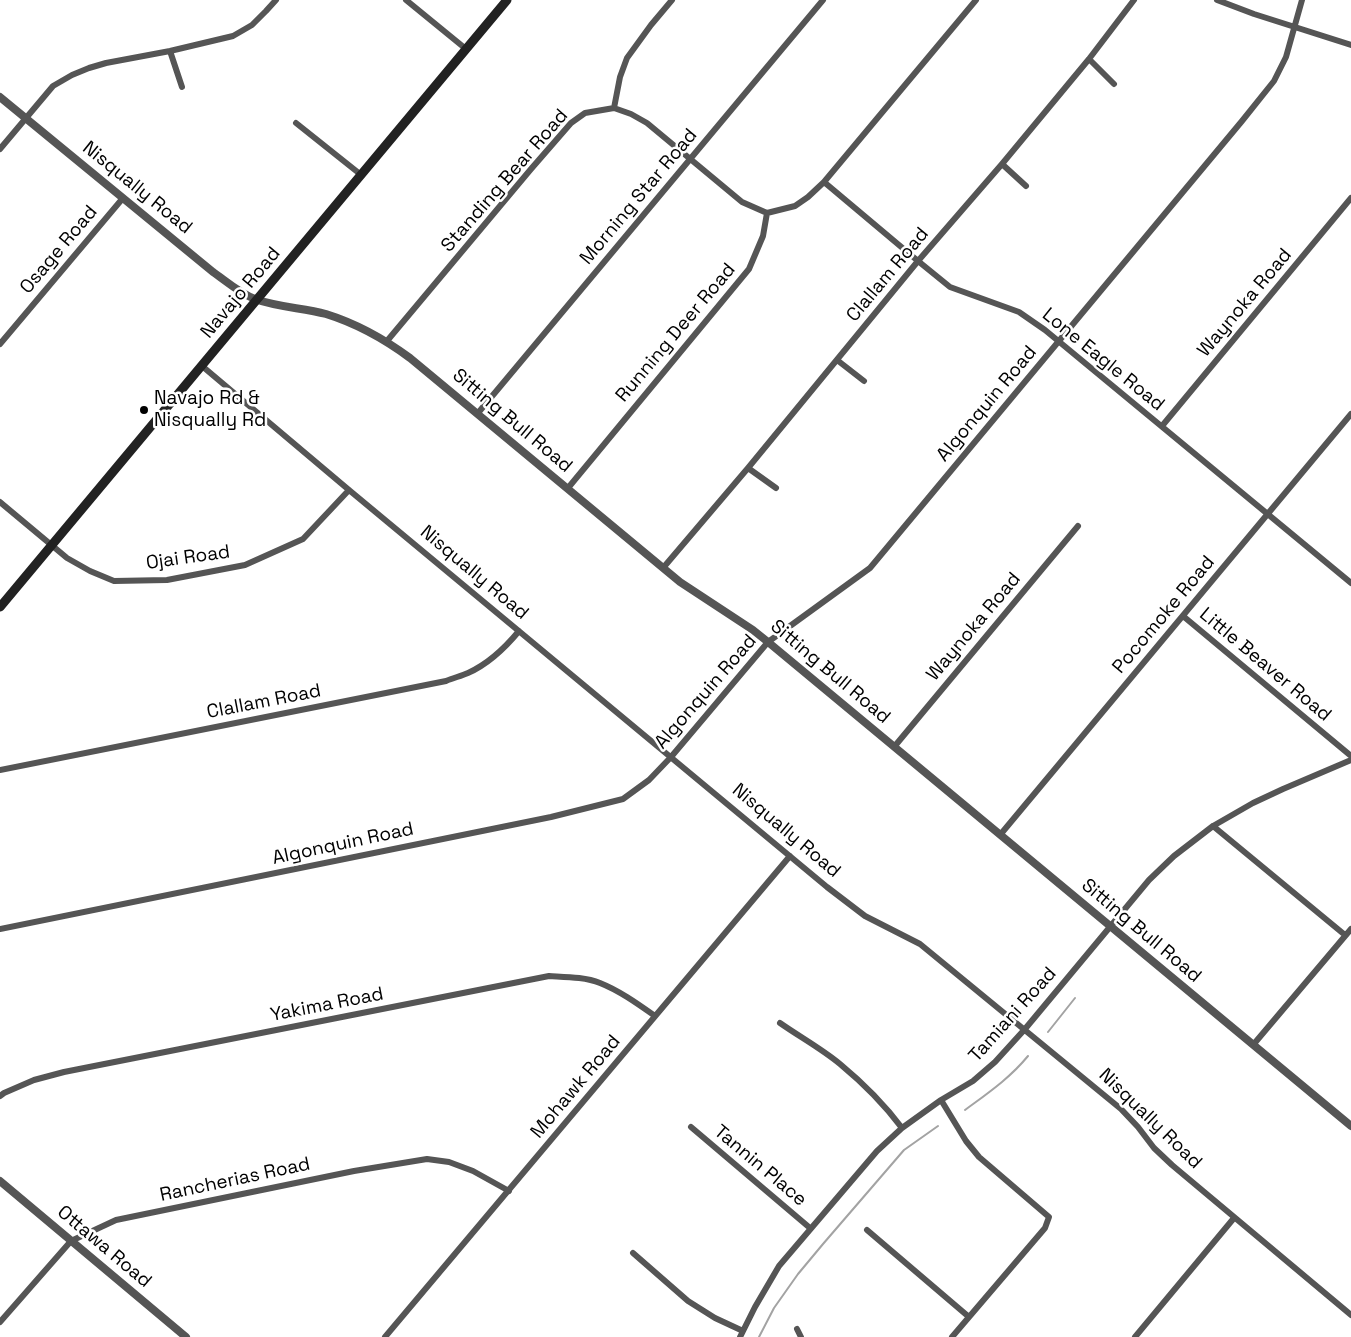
<!DOCTYPE html>
<html>
<head>
<meta charset="utf-8">
<style>
  body { margin:0 }
  canvas { display:block; background:#fff }
</style>
</head>
<body>
<canvas width="1351" height="1337"></canvas>
<script>
const context = document.querySelector('canvas').getContext('2d');
context.lineJoin = 'round';
function trace(path, color, width, dash) { context.strokeStyle = color; context.lineWidth = width; context.lineCap = dash ? 'butt' : 'round'; context.setLineDash(dash || []); context.stroke(path); }
function drawText(font, color, halo, rows, align = 'center') {
  context.font = font + ' "Space Grotesk",sans-serif'; context.lineWidth = 5; context.setLineDash([]); context.textBaseline = 'middle'; context.strokeStyle = halo; context.fillStyle = color; for (const [text, x, y, turn = 0] of rows) {
    context.save(); context.translate(x, y); context.rotate((+turn || 0) * Math.PI / 180); context.textAlign = isNaN(turn) ? turn : align; if (halo) context.strokeText(text, 0, 0); context.fillText(text, 0, 0); context.restore();
  }
}
trace(new Path2D(`
  M1048,1032L1075,998
  M965,1110C988,1093 1010,1078 1028,1056
  M759,1337L774,1308L798,1274L823,1244L904,1150L938,1126`), '#a3a3a3', 2);
trace(new Path2D(`
  M406,0L466,49
  M1217,0L1254,14L1351,45
  M170,51L182,87
  M1089,59L1114,84
  M614,108L631,114L647,123L742,202L767,213
  M614,108L620,77L627,58L651,25L672,0
  M296,123L360,174
  M0,149L53,86L72,75L89,68L106,63L170,51L233,36L252,25L266,11L276,0
  M1002,164L1026,186
  M824,182L918,261L950,287L1019,312L1045,330L1351,583
  M767,213L795,206L808,197L824,182L976,0
  M387,341L531,169L571,123L585,113L614,108
  M0,344L123,198
  M837,360L864,381
  M202,366L349,490L827,887L865,916L920,944L1121,1109L1138,1127L1154,1148L1172,1165L1351,1315
  M478,413L823,0
  M1162,426L1351,198
  M748,468L776,488
  M568,488L749,269L763,236L767,213
  M0,502L67,558L90,571L114,581L167,580L245,565L303,539L349,490
  M663,568L748,468L918,261L1002,164L1089,59L1134,0
  M1183,616L1351,756
  M894,747L1078,526
  M0,770L446,681C453,678 461,676 468,673C488,664 505,648 519,631
  M1213,826L1345,935
  M1000,835L1351,414
  M0,929L551,817L623,799L649,780L671,757L768,642L870,568L1242,121L1274,81L1286,57L1302,0
  M780,1023C800,1037 822,1049 840,1064C863,1083 884,1104 902,1128
  M1253,1045L1351,929
  M0,1096L4,1093L34,1080L64,1072L549,976C566,977 585,977 600,983C620,991 638,1004 655,1016
  M941,1100L966,1141L979,1157L1049,1217L1045,1228L952,1337
  M691,1127L810,1228
  M867,1230L969,1317
  M633,1253L688,1301L715,1318L743,1331
  M0,1322L71,1241L116,1220L354,1171L427,1159L449,1162L473,1171L509,1191
  M797,1329L801,1337
  M385,1337L790,856
  M740,1337L755,1307L779,1266L877,1151L902,1128L941,1100L973,1081L995,1062L1025,1029L1149,880L1174,856L1213,826L1253,803L1283,789L1351,760
  M1135,1337L1234,1218`), '#555', 6);
trace(new Path2D(`
  M0,97L213,272C226,281 239,293 255,299C277,307 303,308 326,314C358,324 383,338 410,358L680,582L753,630L768,642L1351,1126
  M0,1181L186,1337`), '#555', 8);
trace(new Path2D(`
  M0,607L507,0`), '#222', 9);
for (const [x, y, r, color] of [
  [144,410,5,"#000"]
]) { const dot = new Path2D(); dot.arc(x, y, r, 0, 2 * Math.PI); context.fillStyle = color; context.fill(dot); trace(dot, '#fff', 2); }
drawText('19px', '#000', '#fff', [
  ["Standing Bear Road",505,181,-49],
  ["Nisqually Road",137,188,39],
  ["Morning Star Road",639,197,-50],
  ["Osage Road",59,250,-50],
  ["Clallam Road",888,275,-50],
  ["Navajo Road",241,293,-50],
  ["Waynoka Road",1245,303,-50],
  ["Running Deer Road",676,333,-50],
  ["Lone Eagle Road",1103,360,39],
  ["Algonquin Road",987,404,-50],
  ["Sitting Bull Road",512,421,40],
  ["Ojai Road",188,558,-8],
  ["Nisqually Road",474,573,40],
  ["Pocomoke Road",1164,615,-50],
  ["Waynoka Road",974,627,-50],
  ["Little Beaver Road",1265,665,40],
  ["Sitting Bull Road",830,672,40],
  ["Algonquin Road",706,692,-49],
  ["Clallam Road",264,702,-11],
  ["Nisqually Road",786,831,40],
  ["Algonquin Road",343,844,-12],
  ["Sitting Bull Road",1141,931,40],
  ["Yakima Road",327,1005,-11],
  ["Tamiani Road",1013,1015,-48],
  ["Mohawk Road",576,1087,-50],
  ["Nisqually Road",1150,1119,44],
  ["Tannin Place",760,1166,40],
  ["Rancherias Road",235,1180,-12],
  ["Ottawa Road",104,1247,40]
]);
drawText('19px', '#000', '#fff', [
  ["Navajo Rd &",154,399],
  ["Nisqually Rd",154,421]
], 'left');
</script>
</body>
</html>
